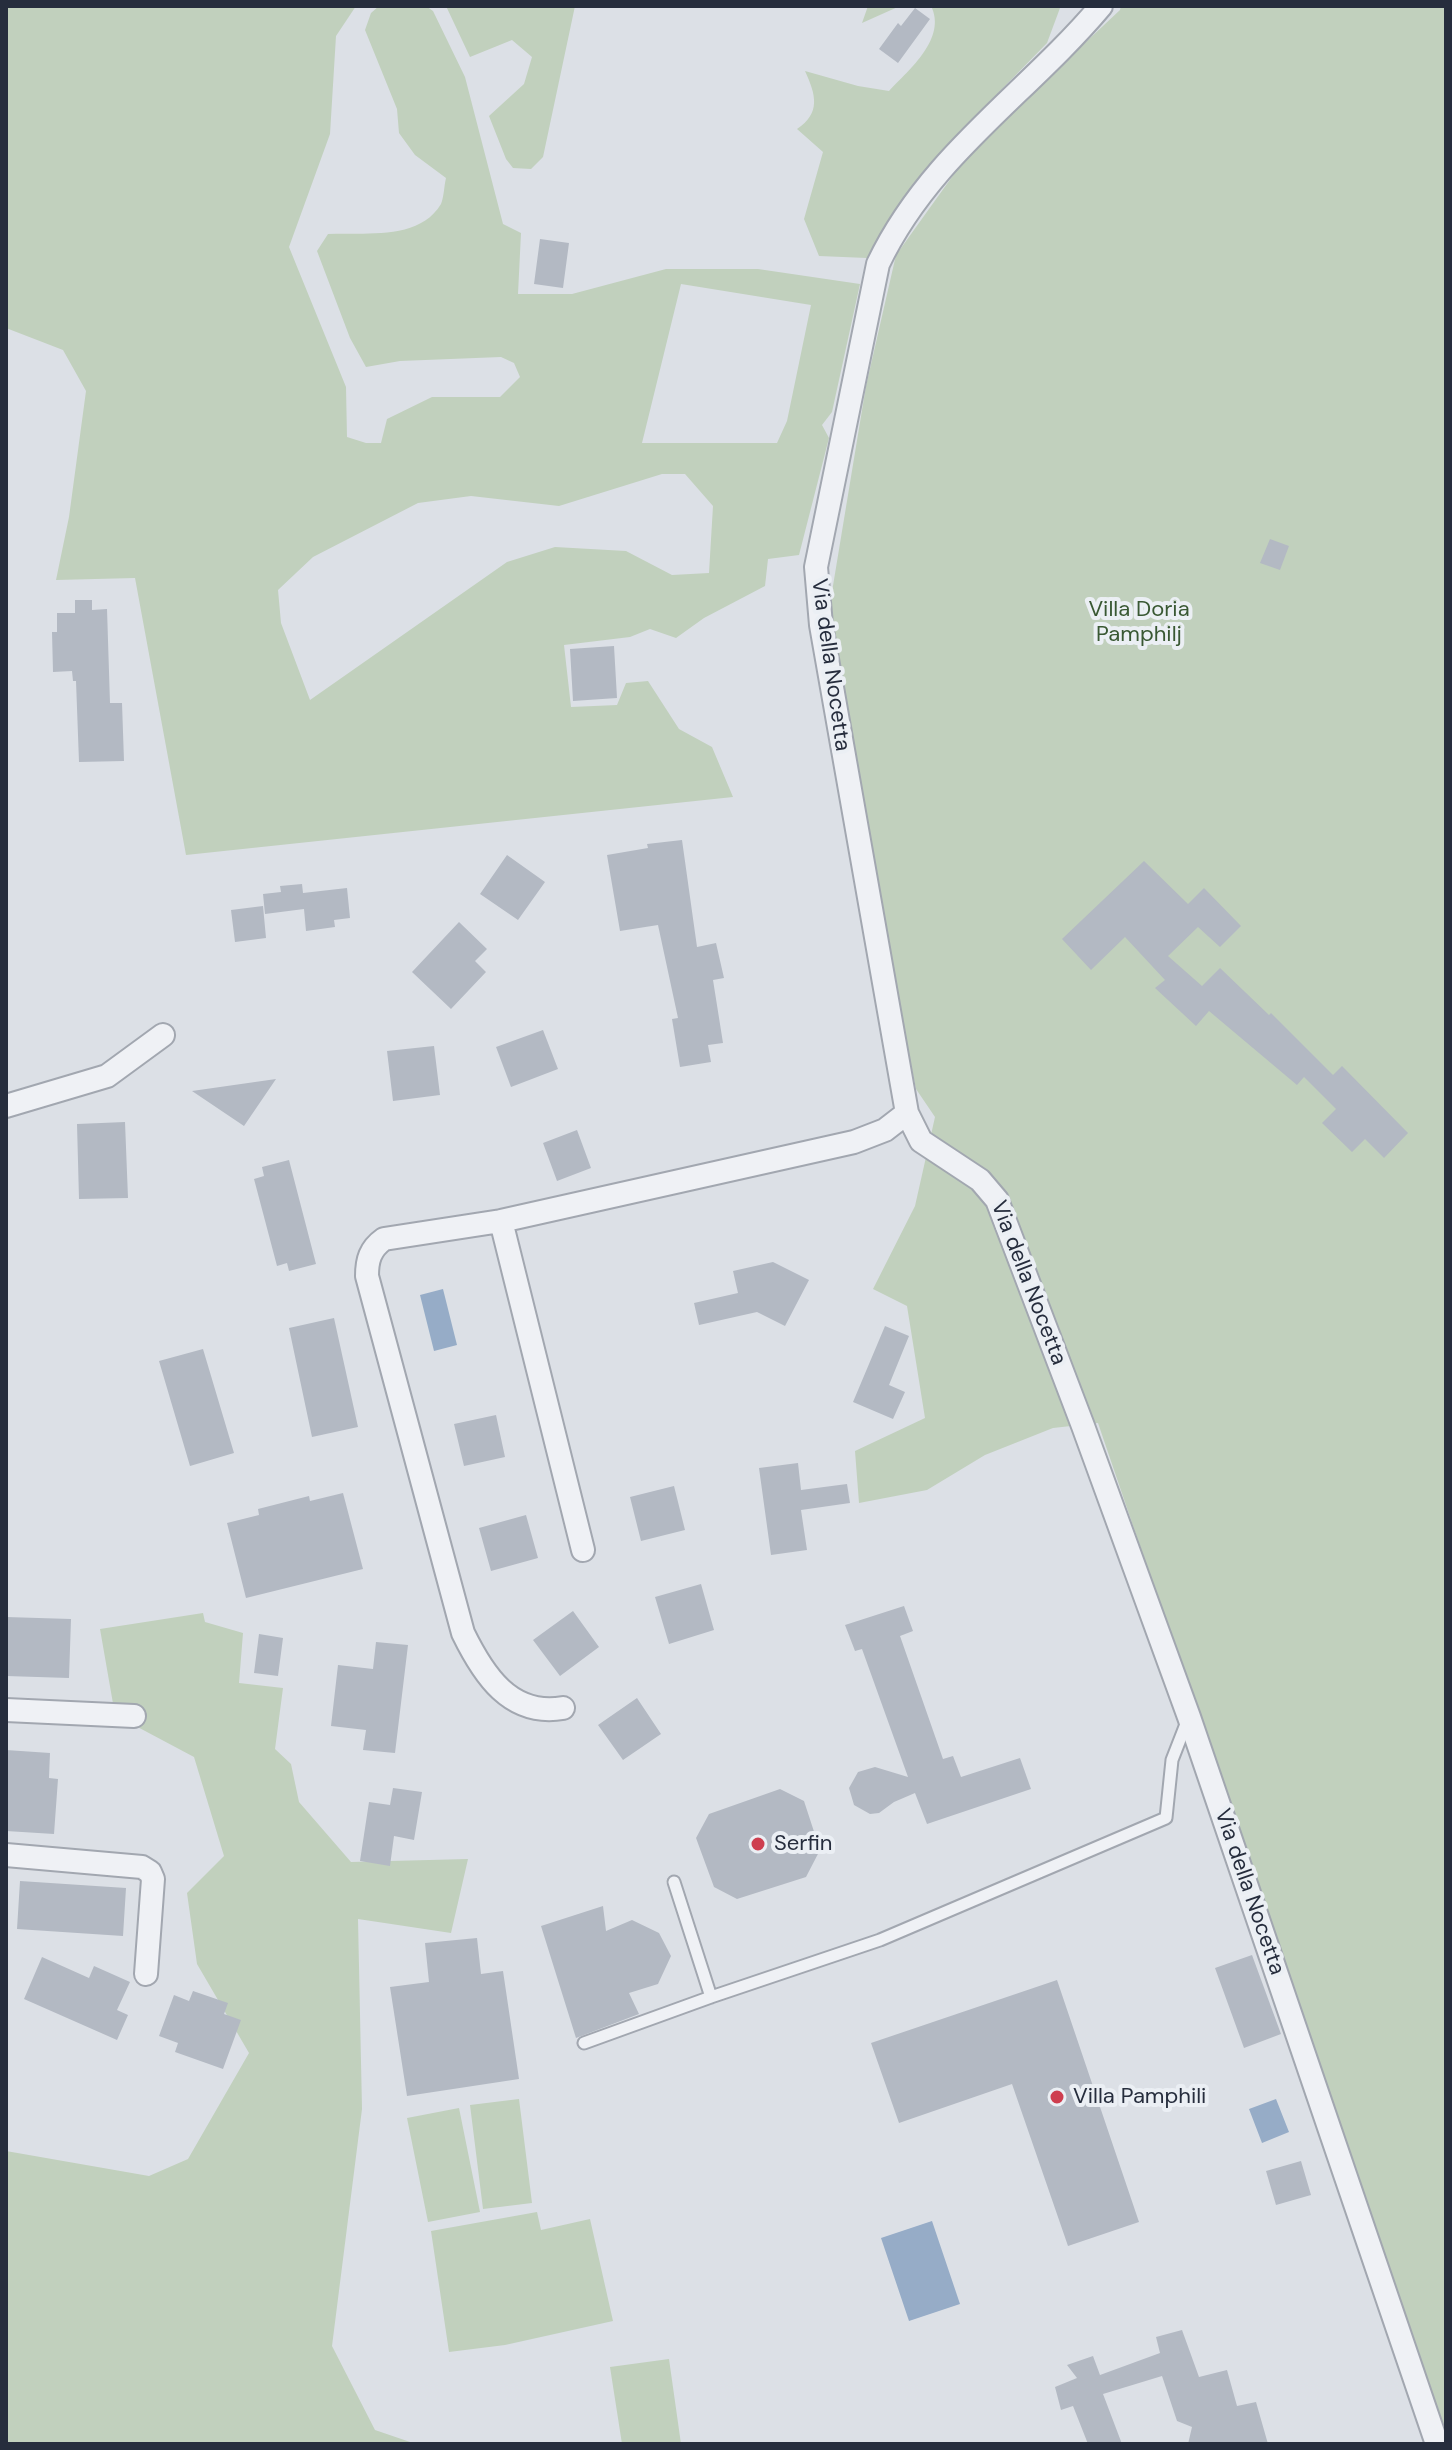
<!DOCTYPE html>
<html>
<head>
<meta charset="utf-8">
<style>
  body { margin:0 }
  #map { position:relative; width:1452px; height:2450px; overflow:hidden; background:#dce0e6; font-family:"DM Sans",sans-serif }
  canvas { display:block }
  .frame { position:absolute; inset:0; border:8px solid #262d3d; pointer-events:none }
</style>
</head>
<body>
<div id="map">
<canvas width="1452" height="2450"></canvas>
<div class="frame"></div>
</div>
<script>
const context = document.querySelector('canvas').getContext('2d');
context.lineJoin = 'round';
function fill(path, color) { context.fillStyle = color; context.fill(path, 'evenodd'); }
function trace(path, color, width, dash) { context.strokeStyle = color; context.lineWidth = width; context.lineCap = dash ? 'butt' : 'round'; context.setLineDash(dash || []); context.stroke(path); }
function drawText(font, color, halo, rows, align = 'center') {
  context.font = font + ' "DM Sans",sans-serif'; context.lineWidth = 8; context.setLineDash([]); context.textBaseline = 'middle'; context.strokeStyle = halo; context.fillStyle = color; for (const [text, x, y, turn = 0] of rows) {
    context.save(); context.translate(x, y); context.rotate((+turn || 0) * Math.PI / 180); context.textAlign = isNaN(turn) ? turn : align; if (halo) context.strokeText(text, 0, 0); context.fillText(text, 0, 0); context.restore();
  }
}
fill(new Path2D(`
  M6,6H356L336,36L330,134L289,247L346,387L347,437L366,443H381L387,419L432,397H500L520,377L514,363L501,357L400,361L366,367L350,338L317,251L328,234C365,232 419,241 441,204C444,197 444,186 446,178L415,155L399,133L397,109L365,30L371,13L379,6H426L433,11L465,77L503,224L521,233L518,294H572L666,269H758L860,284L832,412L822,425L829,438L799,555L768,559L765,586L704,618L676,638L650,629L630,637L564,645L571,707L617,705L626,683L648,681L679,729L712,747L733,797L186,855L135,578L56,580L69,517L86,391L63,350L6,328ZM681,284L811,305L787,421L777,443H642ZM662,474H685L713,506L709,573L672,575L626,551L555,547L507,562L310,700L281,623L278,590L313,557L418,503L471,496L559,506Z
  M446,6H575L543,157L531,169L513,168L506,159L489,116L524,84L532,57L512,40L470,57Z
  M868,6H900L862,23Z
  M931,6H1059L1060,8L1047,43L959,133L867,258L819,256L804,219L823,152L797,129C821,113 816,95 805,71L858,86L889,91C910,69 947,38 931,6Z
  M1121,6H1446V2444L1098,1423L1053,1428L985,1455L927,1490L859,1503L855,1451L925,1418L907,1306L873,1289L915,1206L935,1117L916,1089L855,791L827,622L866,386L896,255L972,149L1120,10Z
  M203,1613L205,1622L243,1633L239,1683L283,1688L275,1749L291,1764L299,1802L351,1862L468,1859L451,1933L358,1919L362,2109L332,2346L375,2430L416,2444H6V2151L149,2176L188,2159L249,2053L197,1964L187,1893L224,1856L194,1757L115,1715L100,1629Z
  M519,2099L532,2203L483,2209L470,2105Z
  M459,2108L480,2212L428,2222L407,2118Z
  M537,2212L541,2230L590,2219L613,2321L505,2345L449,2352L431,2231Z
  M669,2359L681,2444H622L610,2367Z`), '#c1d0bd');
fill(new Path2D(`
  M443,1289L457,1345L434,1351L420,1295Z
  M1276,2099L1289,2132L1262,2143L1249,2109Z
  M932,2221L960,2304L909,2321L881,2238Z`), '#96acc7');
fill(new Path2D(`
  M915,8L930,19L898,63L879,49L898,23L901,26Z
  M540,239L569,243L563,288L534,284Z
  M1270,539L1289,546L1280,570L1260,563Z
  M75,600H92V610L107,609L110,703H122L124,761L79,762L76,681H73L72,671L53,672L52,632H57V613H75Z
  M614,646L617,698L573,701L570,649Z
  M682,840L697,947L716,943L724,978L713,980L723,1043L708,1045L711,1062L680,1067L672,1019L678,1018L658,925L620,931L607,855L648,848L647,844Z
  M507,855L545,882L518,920L480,894Z
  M1144,861L1188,904L1204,888L1241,926L1220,947L1198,927L1168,956L1202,986L1220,968L1269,1015L1271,1013L1333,1075L1342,1066L1408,1133L1384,1158L1365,1139L1352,1152L1322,1123L1336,1109L1304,1077L1297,1085L1209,1011L1196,1026L1155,988L1165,980L1125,937L1091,970L1062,939Z
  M302,884L303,893L347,888L350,918L334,920L335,927L306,931L304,909L265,914L263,894L281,892L280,886Z
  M263,906L266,938L235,942L231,910Z
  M459,922L487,949L475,961L486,972L451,1009L412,972Z
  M543,1030L558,1069L511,1087L496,1047Z
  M434,1046L440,1095L393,1101L387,1051Z
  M276,1079L244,1126L192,1091Z
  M125,1122L128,1198L79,1199L77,1124Z
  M577,1130L591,1168L557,1181L543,1143Z
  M289,1160L316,1264L289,1271L287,1263L277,1266L254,1179L264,1176L262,1167Z
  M773,1262L809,1280L785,1326L757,1312L699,1325L694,1303L738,1293L733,1271Z
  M334,1318L358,1427L312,1437L289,1328Z
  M885,1326L909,1336L889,1385L905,1392L893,1419L853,1402Z
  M203,1349L234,1453L190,1466L159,1361Z
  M496,1415L505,1457L464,1466L454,1424Z
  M798,1463L801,1490L847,1484L850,1503L801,1510L807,1550L771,1555L759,1468Z
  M674,1486L685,1530L641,1541L630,1497Z
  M343,1493L363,1569L246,1598L227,1523L259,1515L258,1509L309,1496L310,1501Z
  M526,1515L538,1558L491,1571L479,1528Z
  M701,1584L714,1630L669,1644L655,1597Z
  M904,1606L913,1631L900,1636L943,1759L953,1756L961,1777L1020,1758L1031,1789L927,1824L915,1793L894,1802L879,1813L870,1814L854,1805L849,1788L858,1772L875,1767L908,1777L862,1649L855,1651L845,1625Z
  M573,1611L599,1647L560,1676L533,1640Z
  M6,1617L71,1619L69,1678L6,1676Z
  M259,1634L283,1638L278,1676L254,1673Z
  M376,1642L408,1645L395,1753L363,1750L366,1730L331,1726L338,1665L373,1669Z
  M637,1698L661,1734L623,1760L598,1725Z
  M6,1750L50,1753L49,1778L58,1779L54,1834L6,1831Z
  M393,1788L422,1792L414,1840L394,1836L390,1866L360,1861L369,1802L390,1805Z
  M780,1789L804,1801L820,1850L806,1877L737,1899L714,1887L696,1838L709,1814Z
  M20,1881L126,1888L123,1936L17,1929Z
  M603,1906L606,1931L632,1920L659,1933L671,1956L658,1984L629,1993L639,2014L576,2038L541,1926Z
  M477,1938L481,1974L503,1971L519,2079L407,2096L390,1987L429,1982L425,1943Z
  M1252,1955L1281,2034L1244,2048L1215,1968Z
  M42,1957L89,1978L94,1966L130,1982L117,2010L128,2015L117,2040L24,1999Z
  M1057,1980L1139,2222L1068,2246L1012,2084L899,2123L871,2043Z
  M193,1991L228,2003L224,2014L241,2020L223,2069L175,2052L178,2043L159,2036L174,1995L189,2001Z
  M1301,2161L1311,2195L1276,2205L1266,2171Z
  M1182,2330L1199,2377L1227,2370L1237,2406L1256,2402L1268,2444H1188L1192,2427L1177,2421L1162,2376L1103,2394L1122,2444H1088L1073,2406L1061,2410L1055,2387L1077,2378L1067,2365L1093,2356L1100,2375L1160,2353L1156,2337Z`), '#b3b9c3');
const lane = new Path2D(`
  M674,1882L711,1997
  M584,2043L711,1997L880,1940L1166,1818L1172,1760L1188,1719`);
const street = new Path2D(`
  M1101,6C1026,95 930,155 878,264L816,567L821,625L907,1113L921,1141L980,1180L997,1200L1083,1426L1189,1717L1437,2444
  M6,1106L107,1076L163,1035
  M501,1221L583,1550
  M563,1708C510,1717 483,1674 463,1633L367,1276C367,1260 370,1249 384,1239L501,1221L854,1142L885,1130L907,1113
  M6,1710L134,1716
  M6,1855L142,1867L150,1872L153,1879L146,1974`);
trace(lane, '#a2a7b0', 15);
trace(street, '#a2a7b0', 26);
trace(lane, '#eff1f5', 11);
trace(street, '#eff1f5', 22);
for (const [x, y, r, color] of [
  [758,1844,8,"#ce3e4f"],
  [1057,2097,8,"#ce3e4f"]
]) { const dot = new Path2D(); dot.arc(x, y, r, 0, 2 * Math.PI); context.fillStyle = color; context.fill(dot); trace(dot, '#ebeff4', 3); }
drawText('22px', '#395833', '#ebeff4', [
  ["Villa Doria",1139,610],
  ["Pamphilj",1139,635]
]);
drawText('22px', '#262d3d', '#ebeff4', [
  ["Via della Nocetta",830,665,82],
  ["Via della Nocetta",1028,1283,69],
  ["Via della Nocetta",1249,1892,71]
]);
drawText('22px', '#262d3d', '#ebeff4', [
  ["Serfin",774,1844],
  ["Villa Pamphili",1073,2097]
], 'left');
</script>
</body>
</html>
